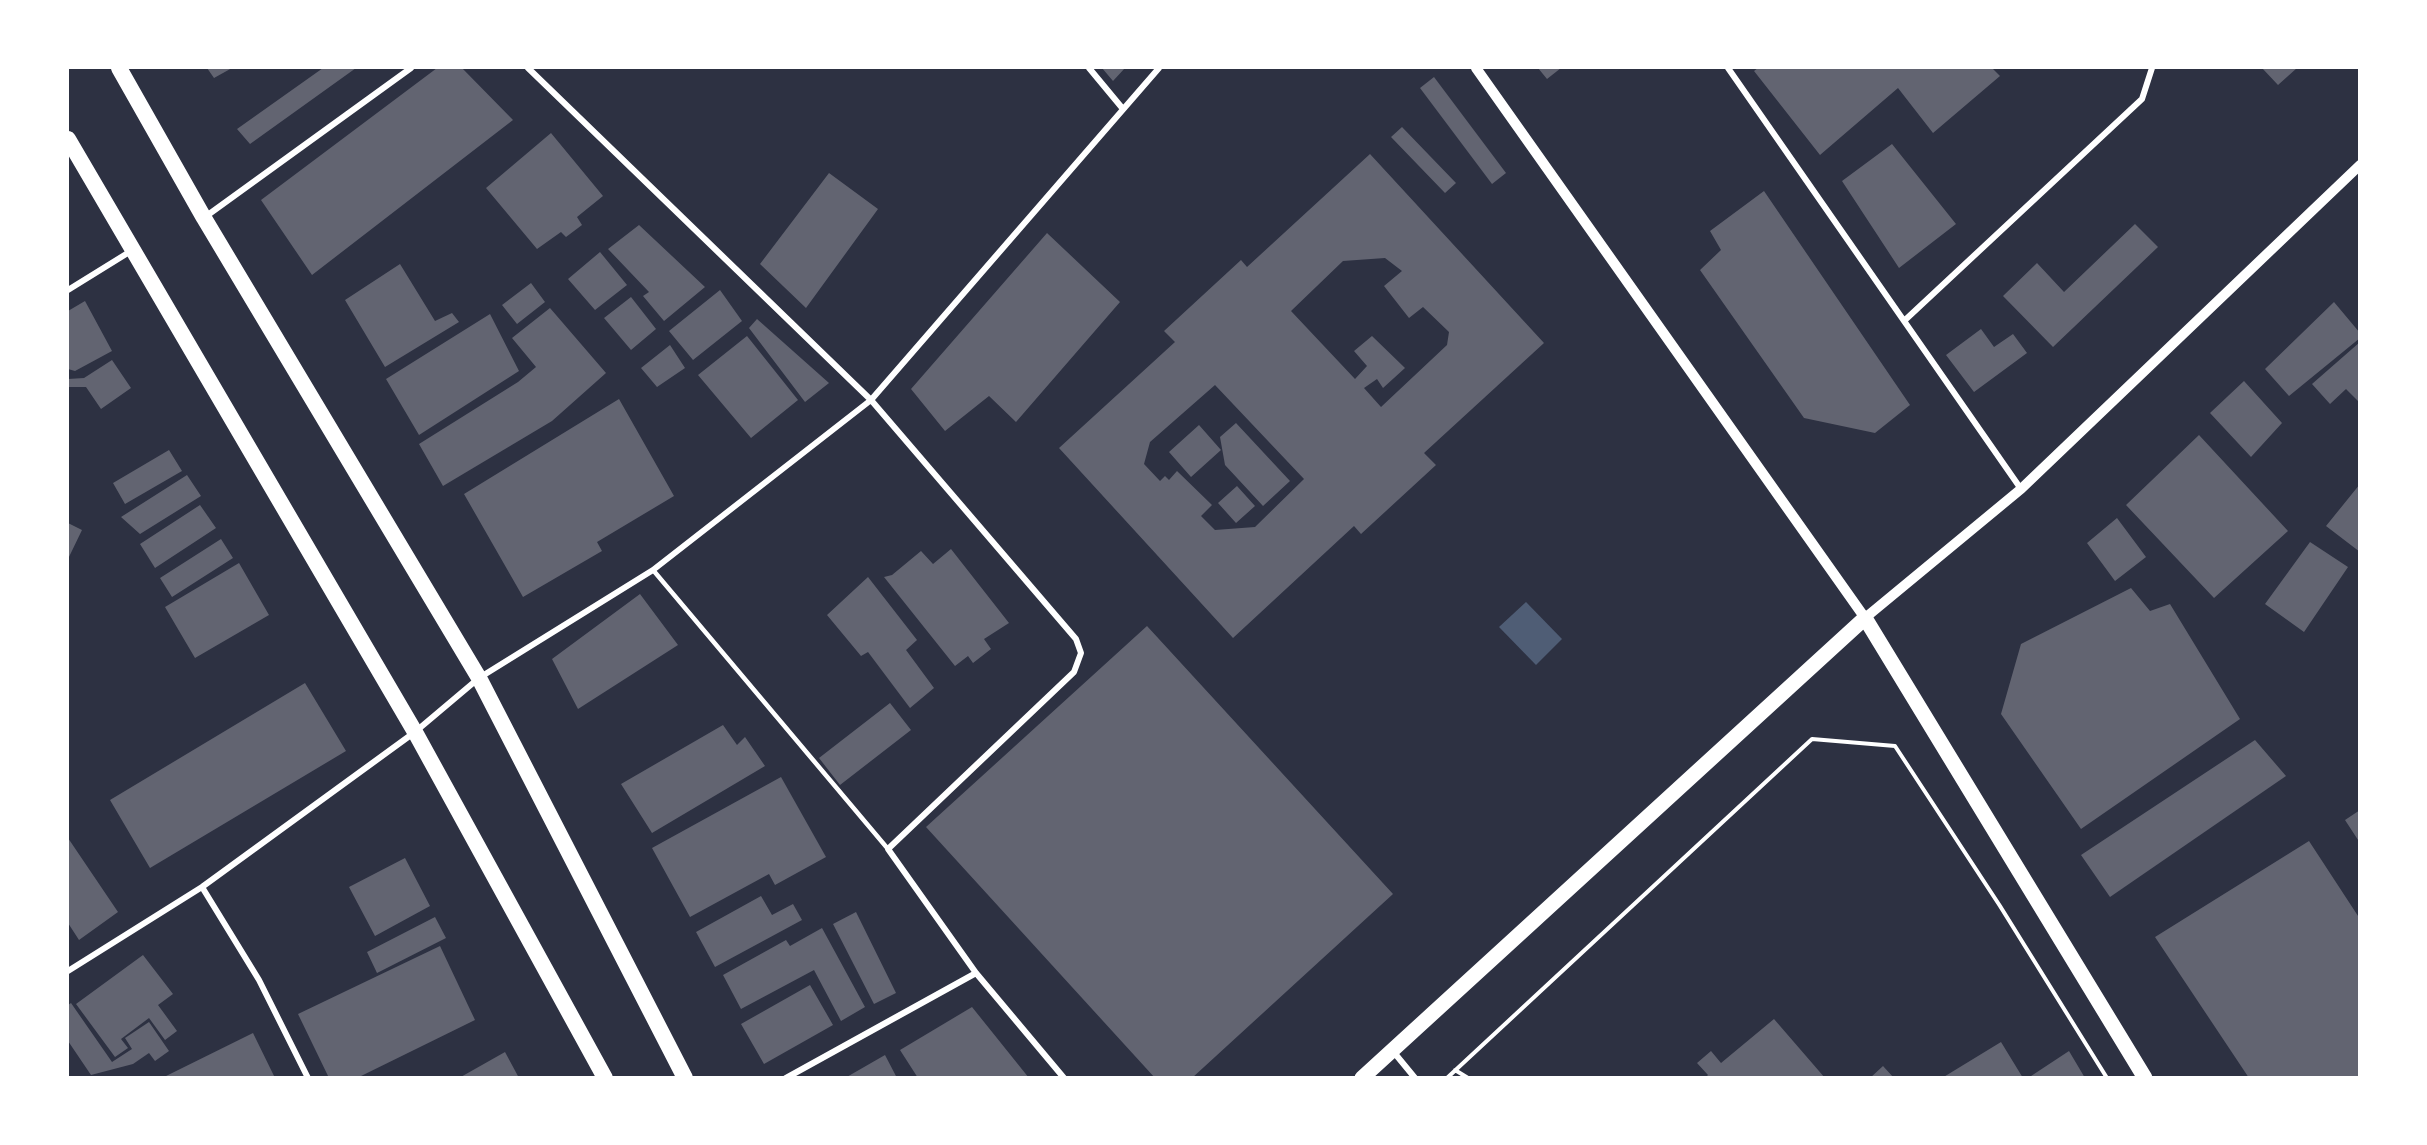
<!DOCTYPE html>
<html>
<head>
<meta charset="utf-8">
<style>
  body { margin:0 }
  #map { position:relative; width:2427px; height:1145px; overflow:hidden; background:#2d3142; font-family:"Space Grotesk",sans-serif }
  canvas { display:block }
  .frame { position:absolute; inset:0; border:69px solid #fff; pointer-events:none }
</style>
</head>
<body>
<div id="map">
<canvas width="2427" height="1145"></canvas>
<div class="frame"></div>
</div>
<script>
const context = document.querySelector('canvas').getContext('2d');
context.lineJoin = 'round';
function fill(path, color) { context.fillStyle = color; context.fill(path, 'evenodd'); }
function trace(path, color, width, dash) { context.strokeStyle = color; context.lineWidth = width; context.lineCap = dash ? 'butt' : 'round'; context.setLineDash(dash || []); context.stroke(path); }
fill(new Path2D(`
  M1526,602L1562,639L1536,665L1499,627Z`), '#4f5d75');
fill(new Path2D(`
  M207,68H232L214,78Z
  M323,68H356L250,144L237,129Z
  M437,68H462L513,120L312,275L261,200Z
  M1102,68H1125L1113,81Z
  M1538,68H1561L1547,79Z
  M1758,68H1992L2000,76L1933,133L1898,88L1820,155L1754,71Z
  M2262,68H2297L2278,85Z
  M1434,77L1506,173L1492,184L1420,88Z
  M1402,127L1456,183L1445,193L1391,137Z
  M551,133L603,196L577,217L582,225L566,237L561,232L537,249L486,188Z
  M1892,144L1956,224L1899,268L1842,181Z
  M1370,154L1544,343L1424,453L1436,465L1361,534L1354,526L1233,638L1059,448L1175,342L1164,331L1241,260L1247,267ZM1385,258L1402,271L1384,286L1409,318L1423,307L1449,332L1447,345L1381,407L1364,388L1377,379L1383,388L1405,368L1372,336L1354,351L1367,366L1355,379L1291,311L1343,261ZM1215,385L1304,479L1255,527L1215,530L1201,516L1212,505L1177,471L1169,480L1165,476L1160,481L1144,464L1150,442Z
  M829,173L878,209L806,308L760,264Z
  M1764,191L1910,405L1875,433L1804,418L1700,270L1721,250L1710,231Z
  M2135,224L2158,247L2053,347L2003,296L2037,263L2064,292Z
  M639,225L705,287L664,321L643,296L649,292L608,249Z
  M1047,233L1120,302L1016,422L989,396L945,431L911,389Z
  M600,252L627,285L595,310L568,279Z
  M400,264L435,321L452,313L459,322L385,367L345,300Z
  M531,283L545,302L517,324L502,305Z
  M720,290L742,321L693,360L669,331Z
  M631,297L656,329L631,350L604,318Z
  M85,301L112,351L75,371L68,369V311Z
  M2334,302L2360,333V338L2289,396L2265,369Z
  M550,308L606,373L552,421L443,486L419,444L518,382L536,367L512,338Z
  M490,314L519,371L419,435L386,379Z
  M757,319L829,383L805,402L749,328Z
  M1981,329L1994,347L2013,334L2027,353L1974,392L1946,355Z
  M747,336L798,400L751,438L698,375Z
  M2360,342V403L2346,389L2330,404L2312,384Z
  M670,345L685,368L657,387L641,368Z
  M112,360L131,388L101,409L86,387H68V379L84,378Z
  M2244,381L2282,423L2251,457L2210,413Z
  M619,399L674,496L597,542L602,551L523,597L464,494Z
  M1236,423L1290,481L1263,506L1225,465L1220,437Z
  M1199,425L1221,450L1191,477L1169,452Z
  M2199,435L2288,531L2214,598L2126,505Z
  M169,450L182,471L125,504L113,483Z
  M187,475L201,496L140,534L121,517Z
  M2360,484V552L2326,526Z
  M1237,486L1255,506L1236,523L1218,503Z
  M200,505L216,528L155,568L140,544Z
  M2117,518L2146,557L2115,581L2087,543Z
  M68,523L82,530L68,559Z
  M221,539L233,558L172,597L160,578Z
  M2310,542L2348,567L2304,632L2265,604Z
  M951,549L1009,623L984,639L991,649L973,663L968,656L955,666L884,577L892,575L921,551L933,564Z
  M239,563L269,615L195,658L165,607Z
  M868,577L917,640L906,650L934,688L910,708L868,652L861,656L827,615Z
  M2131,588L2150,611L2170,604L2240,719L2081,829L2001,714L2021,644Z
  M640,594L678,645L578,709L552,659Z
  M1147,626L1393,894L1192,1078H1155L926,827Z
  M305,683L346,751L150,868L110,800Z
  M890,703L911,730L840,785L819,758Z
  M723,725L737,745L745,737L765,766L652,833L621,784Z
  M2255,740L2286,776L2110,897L2081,855Z
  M781,777L826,857L775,885L769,874L690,917L652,848Z
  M2360,810V843L2345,820Z
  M68,838L118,912L79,940L68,923Z
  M2309,841L2360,919V1078H2249L2155,937Z
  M405,858L430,906L375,936L349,887Z
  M761,896L772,915L793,904L802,920L715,967L696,932Z
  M856,912L896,993L874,1004L833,924Z
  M435,917L446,938L377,973L367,952Z
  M822,928L865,1007L841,1021L814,970L741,1009L723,975L786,940L790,946Z
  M440,946L475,1020L357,1078H329L298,1014Z
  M143,955L173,994L158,1005L177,1031L165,1040L149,1018L121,1039L128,1048L115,1057L76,1004Z
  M810,985L833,1025L764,1064L741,1024Z
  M71,1003L112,1062L132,1049L125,1038L149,1022L169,1051L155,1061L149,1053L133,1064L91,1075L68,1041V1005Z
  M972,1007L1029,1078H918L900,1050Z
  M1774,1019L1825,1078H1705L1708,1075L1697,1063L1711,1051L1721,1063Z
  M253,1033L275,1078H162Z
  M2001,1042L2023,1078H1942Z
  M2069,1051L2085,1078H2028Z
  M505,1052L519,1078H459Z
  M885,1055L897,1078H845Z
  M1883,1066L1894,1078H1870Z`), '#626471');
trace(new Path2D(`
  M1455,1070L1468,1078
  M1447,1078L1812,739L1895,746L2000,906L2107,1078`), '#fff', 4);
trace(new Path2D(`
  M653,570L888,849`), '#fff', 4.5);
trace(new Path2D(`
  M528,68L871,400L1076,639L1081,653L1074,672L888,849L976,973L1064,1078
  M1089,68L1123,109
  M1728,68L2021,489
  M205,217L411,68
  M68,290L131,251
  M1904,321L2142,99L2152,68
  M202,887L259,980L308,1078
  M68,971L202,887L415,732L479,678L653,570L871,400L1159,68
  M1392,1050L1415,1078
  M786,1078L976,973`), '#fff', 6);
trace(new Path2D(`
  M1476,68L1865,618L2021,489L2360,165`), '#fff', 10);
trace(new Path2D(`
  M1362,1078L1865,618L2145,1078`), '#fff', 15);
trace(new Path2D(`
  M119,68L204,218L479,678L685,1078
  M68,139L415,732L605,1078`), '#fff', 16);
</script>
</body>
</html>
